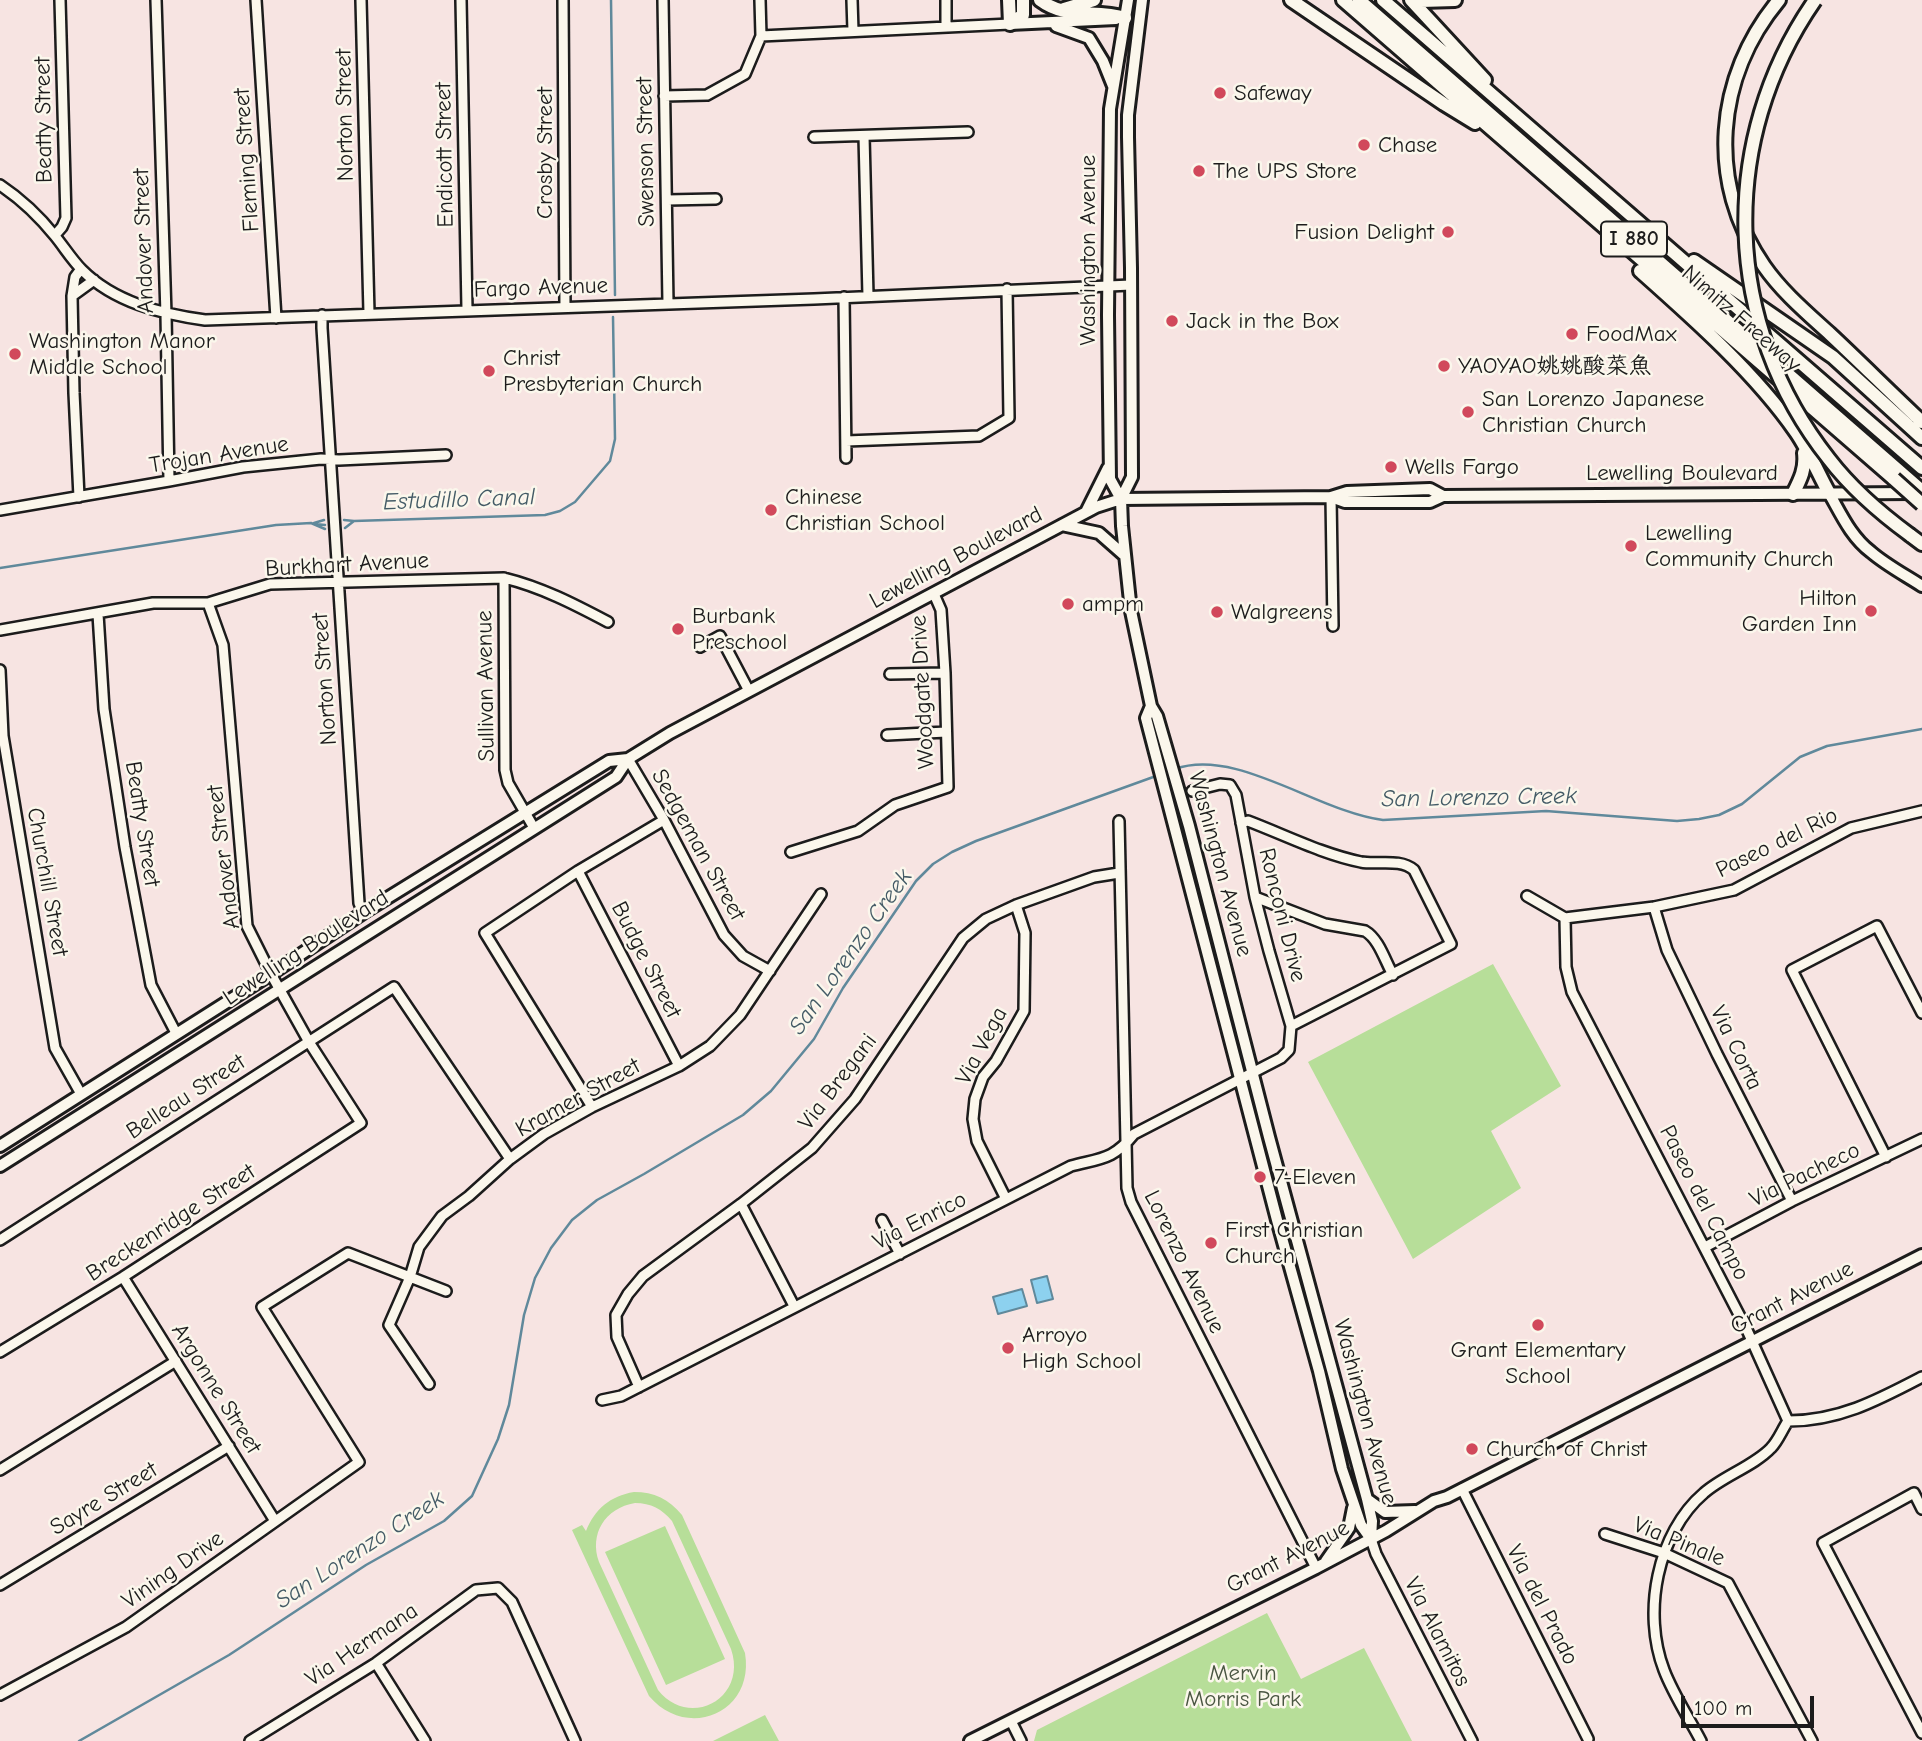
<!DOCTYPE html>
<html>
<head>
<meta charset="utf-8">
<style>
  body { margin:0 }
  #map { position:relative; width:1922px; height:1741px; overflow:hidden; background:#f7e4e2; font-family:"Comic Neue",sans-serif }
  canvas { display:block }
  .scale { position:absolute; left:1681px; top:1696px; width:133px; height:32px; box-sizing:border-box; border:4px solid #1c1c1c; border-top:0; padding-left:9px; font-size:21px; line-height:24px; white-space:nowrap; color:#1c1c1c; -webkit-text-stroke:5px #fbf7ec; paint-order:stroke }
</style>
</head>
<body>
<div id="map">
<canvas width="1922" height="1741"></canvas>
<div class="scale">100 m</div>
</div>
<script>
const context = document.querySelector('canvas').getContext('2d');
context.lineJoin = 'round';
function fill(path, color) { context.fillStyle = color; context.fill(path, 'evenodd'); }
function trace(path, color, width, dash) { context.strokeStyle = color; context.lineWidth = width; context.lineCap = dash ? 'butt' : 'round'; context.setLineDash(dash || []); context.stroke(path); }
function drawText(font, color, halo, rows, align = 'center') {
  context.font = font + ' "Comic Neue","LXGW WenKai TC",sans-serif'; context.lineWidth = 5; context.setLineDash([]); context.textBaseline = 'middle'; context.strokeStyle = halo; context.fillStyle = color; for (const [text, x, y, turn = 0] of rows) {
    context.save(); context.translate(x, y); context.rotate((+turn || 0) * Math.PI / 180); context.textAlign = isNaN(turn) ? turn : align; if (halo) context.strokeText(text, 0, 0); context.fillText(text, 0, 0); context.restore();
  }
}
fill(new Path2D(`
  M1493,964L1561,1086L1491,1131L1521,1188L1413,1259L1308,1062Z
  M634,1492C654,1492 669,1499 682,1515L745,1653C755,1713 687,1741 649,1696L572,1530L582,1525L586,1531C595,1509 610,1496 634,1492ZM635,1503C651,1503 662,1509 672,1521L731,1649C748,1698 690,1730 658,1690L599,1562C589,1534 605,1508 635,1503Z
  M665,1526L725,1659L666,1685L605,1552Z
  M1267,1613L1301,1679L1364,1648L1412,1741H1034L1037,1730Z
  M765,1715L779,1741H713Z`), '#b7de99');
const water = new Path2D(`
  M1047,1276L1053,1299L1037,1303L1031,1280Z
  M1022,1289L1027,1306L998,1314L993,1297Z`);
fill(water, '#8dd1ef');
trace(water, '#60899b', 2);
trace(new Path2D(`
  M611,0L615,295
  M344,520L354,521
  M314,523L324,520
  M315,524L325,525
  M345,528L354,521L545,515L560,511L575,502L610,461L615,439L613,317
  M0,568L276,525L311,523L325,529
  M1175,769C1237,747 1318,812 1383,820L1546,811L1677,821L1699,819L1719,815L1742,804L1800,757L1827,746L1922,729
  M79,1741L229,1655L366,1565L444,1521L472,1496L498,1439L509,1405L524,1315L535,1278L551,1248L572,1220L597,1200L644,1174L743,1115L771,1091L814,1039L843,988L916,881L933,864L952,852L976,841L1156,776`), '#60899b', 2.5);
const minor = new Path2D(`
  M156,0L166,314L169,481
  M256,0L276,318
  M361,0L369,313
  M461,0L467,309
  M563,0L565,307
  M663,0L668,303
  M852,0L853,31
  M946,0V27
  M761,36L1010,24
  M664,96L707,95L745,74L761,36L760,0
  M864,136L868,296
  M814,137L968,132
  M0,185C21,199 39,216 55,236C64,247 72,260 82,270C114,302 161,314 205,320L814,299L1131,285
  M667,200L716,199
  M55,235L62,227L66,218L60,0
  M72,296L94,280
  M844,297L846,458
  M322,315V328L359,903L363,913
  M846,441L979,436L1009,418L1007,289
  M79,497L74,393L72,296L75,277L81,269
  M1331,497L1333,626
  M0,510L169,481L243,467L321,459L339,460L446,455
  M504,578L505,770L508,783L534,828
  M98,614L104,709L125,847L151,985L176,1033
  M0,630L153,603H208L270,584L504,578C541,587 574,604 608,622
  M700,647L720,636L749,691
  M0,670L3,736L55,1048L81,1094
  M890,674L945,673
  M887,735L946,732
  M628,759L664,820L724,935L743,956L770,971
  M1119,821L1127,1188L1131,1202L1316,1568
  M1241,823L1248,821C1285,835 1322,854 1361,862C1378,865 1400,858 1414,870L1451,944L1291,1026
  M791,852L858,831L895,805L948,787L945,673L941,610L934,594
  M578,871L679,1066
  M1527,896L1565,918
  M1255,897L1325,924L1365,931C1379,939 1385,961 1393,975
  M1654,907L1667,950L1717,1054L1792,1201
  M1565,918L1566,967L1572,992L1747,1330L1788,1421
  M1565,918L1654,907L1734,890L1851,828L1922,811
  M592,1107L485,933L578,871L664,820
  M1886,1157L1792,970L1877,926L1922,1013
  M1006,1199L977,1141L973,1119L975,1099L983,1077L996,1061L1024,1011L1025,933L1016,905
  M741,1204L794,1306
  M882,1220L900,1254
  M0,1240L394,987L510,1159
  M1705,1247L1792,1201L1922,1139
  M123,1277L275,1521
  M0,1352L123,1277L361,1123L309,1042L271,974L247,926L223,645L208,603
  M429,1384L389,1325L410,1277L419,1247L442,1216L469,1196L510,1159L544,1134L592,1107L679,1066L710,1046L740,1015L821,894
  M639,1387L617,1337L616,1315L628,1294L643,1276L741,1204L812,1148L855,1099L963,938L986,919L1016,905L1094,877L1119,873
  M602,1400L621,1396L1071,1166C1101,1158 1113,1160 1134,1134L1281,1058L1289,1050L1291,1026L1269,951L1255,897L1236,795L1230,785L1220,784L1192,791
  M1788,1421C1839,1421 1878,1400 1922,1377
  M0,1470L176,1361
  M1462,1489L1588,1739
  M1922,1509L1914,1493L1823,1543L1922,1733
  M1605,1534L1664,1553L1728,1583L1812,1741
  M1371,1539L1376,1554L1472,1741
  M0,1585L229,1446
  M376,1663L425,1741
  M0,1695L126,1627L359,1462L262,1307L348,1253L446,1291
  M1011,1721L1021,1741
  M250,1741L376,1663L476,1590L498,1588L512,1602L575,1741
  M1701,1741C1689,1718 1673,1694 1664,1670C1642,1613 1657,1533 1704,1493C1723,1476 1754,1466 1771,1448C1778,1441 1782,1430 1788,1421`);
const major = new Path2D(`
  M1128,0L1110,109L1108,315L1110,479L1121,499L1122,526L1131,611L1151,706L1157,716L1189,826L1269,1137L1367,1499L1372,1521L1371,1539
  M1010,24L1116,19
  M1056,26L1089,38L1103,61L1113,86
  M1829,493C1841,514 1851,537 1871,552C1886,565 1905,575 1922,586
  M1331,497L1345,502H1430L1443,496L1914,493
  M1121,499L1132,477L1131,268L1128,137V115L1142,0
  M1086,512L1108,468
  M1062,525L1099,533L1124,555
  M1151,706L1146,718L1277,1220L1319,1371L1342,1469L1361,1525L1371,1539
  M0,1146L271,974L363,913L609,761L628,759L670,733L1096,507L1121,499L1331,497L1347,492L1430,489L1443,496
  M0,1166L616,777L628,759
  M1367,1499L1385,1512L1415,1511
  M1326,1561L1349,1528L1353,1508
  M970,1741L1316,1568L1386,1531L1434,1501L1447,1497L1922,1255`);
const highway = new Path2D(`
  M1009,0L1010,24
  M1040,0C1068,21 1095,8 1125,18
  M1291,0L1444,104L1475,123
  M1343,0L1894,479
  M1359,0L1922,491
  M1383,0L1922,468
  M1411,0L1485,80
  M1779,0C1715,77 1706,182 1764,266C1782,292 1807,313 1830,334C1861,363 1891,393 1922,422
  M1421,1L1455,0
  M1064,9L1094,0
  M1010,24L1023,15V0
  M1694,261L1833,357L1922,438
  M1640,271C1694,319 1755,373 1796,432C1808,449 1819,475 1829,493
  M1793,494C1800,480 1806,469 1804,453
  M1910,535L1922,544`);
trace(minor, '#1c1c1c', 14);
trace(major, '#1c1c1c', 16);
trace(highway, '#1c1c1c', 18);
trace(minor, '#fbf7ec', 9);
trace(major, '#fbf7ec', 10);
trace(highway, '#fbf7ec', 12);
const highwayBridge = new Path2D(`
  M1815,0C1717,141 1723,325 1829,459C1852,489 1880,513 1910,535
  M1894,479L1922,504`);
trace(highwayBridge, '#1c1c1c', 18, []);
trace(highwayBridge, '#fbf7ec', 12);
for (const [x, y, r, color] of [
  [1220,93,7,"#d1495b"],
  [1364,145,7,"#d1495b"],
  [1199,171,7,"#d1495b"],
  [1448,232,7,"#d1495b"],
  [1172,321,7,"#d1495b"],
  [1572,334,7,"#d1495b"],
  [15,354,7,"#d1495b"],
  [1444,366,7,"#d1495b"],
  [489,371,7,"#d1495b"],
  [1468,412,7,"#d1495b"],
  [1391,467,7,"#d1495b"],
  [771,510,7,"#d1495b"],
  [1631,546,7,"#d1495b"],
  [1068,604,7,"#d1495b"],
  [1871,611,7,"#d1495b"],
  [1217,612,7,"#d1495b"],
  [678,629,7,"#d1495b"],
  [1260,1177,7,"#d1495b"],
  [1211,1243,7,"#d1495b"],
  [1538,1325,7,"#d1495b"],
  [1008,1348,7,"#d1495b"],
  [1472,1449,7,"#d1495b"]
]) { const dot = new Path2D(); dot.arc(x, y, r, 0, 2 * Math.PI); context.fillStyle = color; context.fill(dot); trace(dot, '#fbf7ec', 2.5); }
for (const [x, y, w] of [
  [1634,239,66]
]) { const box = new Path2D(); box.roundRect(x - w / 2, y - 17.5, w, 35, 5); context.fillStyle = '#fbf7ec'; context.fill(box); trace(box, '#1c1c1c', 2); }
drawText('bold 21px', '#1c1c1c', null, [
  ["I 880",1634,239]
]);
drawText('23px', '#1c1c1c', '#fbf7ec', [
  ["Safeway",1234,93],
  ["Chase",1378,145],
  ["The UPS Store",1213,171],
  ["Fusion Delight",1434,232,"right"],
  ["Jack in the Box",1186,321],
  ["FoodMax",1586,334],
  ["Washington Manor",29,341],
  ["Middle School",29,367],
  ["Christ",503,358],
  ["Presbyterian Church",503,384],
  ["YAOYAO姚姚酸菜魚",1458,366],
  ["San Lorenzo Japanese",1482,399],
  ["Christian Church",1482,425],
  ["Wells Fargo",1405,467],
  ["Chinese",785,497],
  ["Christian School",785,523],
  ["Lewelling",1645,533],
  ["Community Church",1645,559],
  ["Hilton",1857,598,"right"],
  ["Garden Inn",1857,624,"right"],
  ["ampm",1082,604],
  ["Walgreens",1231,612],
  ["Burbank",692,616],
  ["Preschool",692,642],
  ["7-Eleven",1274,1177],
  ["First Christian",1225,1230],
  ["Church",1225,1256],
  ["Arroyo",1022,1335],
  ["High School",1022,1361],
  ["Grant Elementary",1538,1350,"center"],
  ["School",1538,1376,"center"],
  ["Church of Christ",1486,1449]
], 'left');
drawText('23px', '#1c1c1c', '#fbf7ec', [
  ["Norton Street",345,115,-91],
  ["Beatty Street",44,120,-91],
  ["Swenson Street",646,152,-91],
  ["Crosby Street",545,153,-90],
  ["Endicott Street",445,155,-91],
  ["Fleming Street",247,160,-94],
  ["Andover Street",144,241,-92],
  ["Washington Avenue",1088,250,-90],
  ["Fargo Avenue",541,288,-2],
  ["Nimitz Freeway",1741,319,41],
  ["Trojan Avenue",219,455,-9],
  ["Lewelling Boulevard",1682,473],
  ["Lewelling Boulevard",956,558,-28],
  ["Burkhart Avenue",347,565,-3],
  ["Norton Street",325,679,-94],
  ["Sullivan Avenue",486,686,-91],
  ["Woodgate Drive",923,692,-93],
  ["Beatty Street",142,824,81],
  ["Paseo del Rio",1777,843,-26],
  ["Sedgeman Street",698,845,61],
  ["Andover Street",224,857,-97],
  ["Washington Avenue",1220,864,75],
  ["Churchill Street",47,882,80],
  ["Ronconi Drive",1282,915,76],
  ["Lewelling Boulevard",306,948,-33],
  ["Budge Street",646,960,63],
  ["Via Vega",982,1046,-62],
  ["Via Corta",1736,1048,64],
  ["Via Bregani",838,1082,-53],
  ["Belleau Street",186,1097,-33],
  ["Kramer Street",578,1098,-29],
  ["Via Pacheco",1805,1175,-26],
  ["Paseo del Campo",1704,1203,63],
  ["Via Enrico",920,1221,-27],
  ["Breckenridge Street",171,1223,-33],
  ["Lorenzo Avenue",1184,1262,64],
  ["Grant Avenue",1792,1298,-27],
  ["Argonne Street",216,1389,58],
  ["Washington Avenue",1365,1412,75],
  ["Sayre Street",104,1499,-31],
  ["Via Pinale",1679,1542,22],
  ["Grant Avenue",1288,1557,-27],
  ["Vining Drive",173,1570,-35],
  ["Via del Prado",1542,1605,63],
  ["Via Alamitos",1437,1632,63],
  ["Via Hermana",362,1645,-34]
]);
drawText('23px', '#4a5642', '#fbf7ec', [
  ["Mervin",1243,1673],
  ["Morris Park",1243,1699]
]);
drawText('italic 24px', '#445b66', '#fbf7ec', [
  ["Estudillo Canal",459,500,-2],
  ["San Lorenzo Creek",1479,798,-1],
  ["San Lorenzo Creek",851,952,-55],
  ["San Lorenzo Creek",360,1550,-33]
]);
</script>
</body>
</html>
